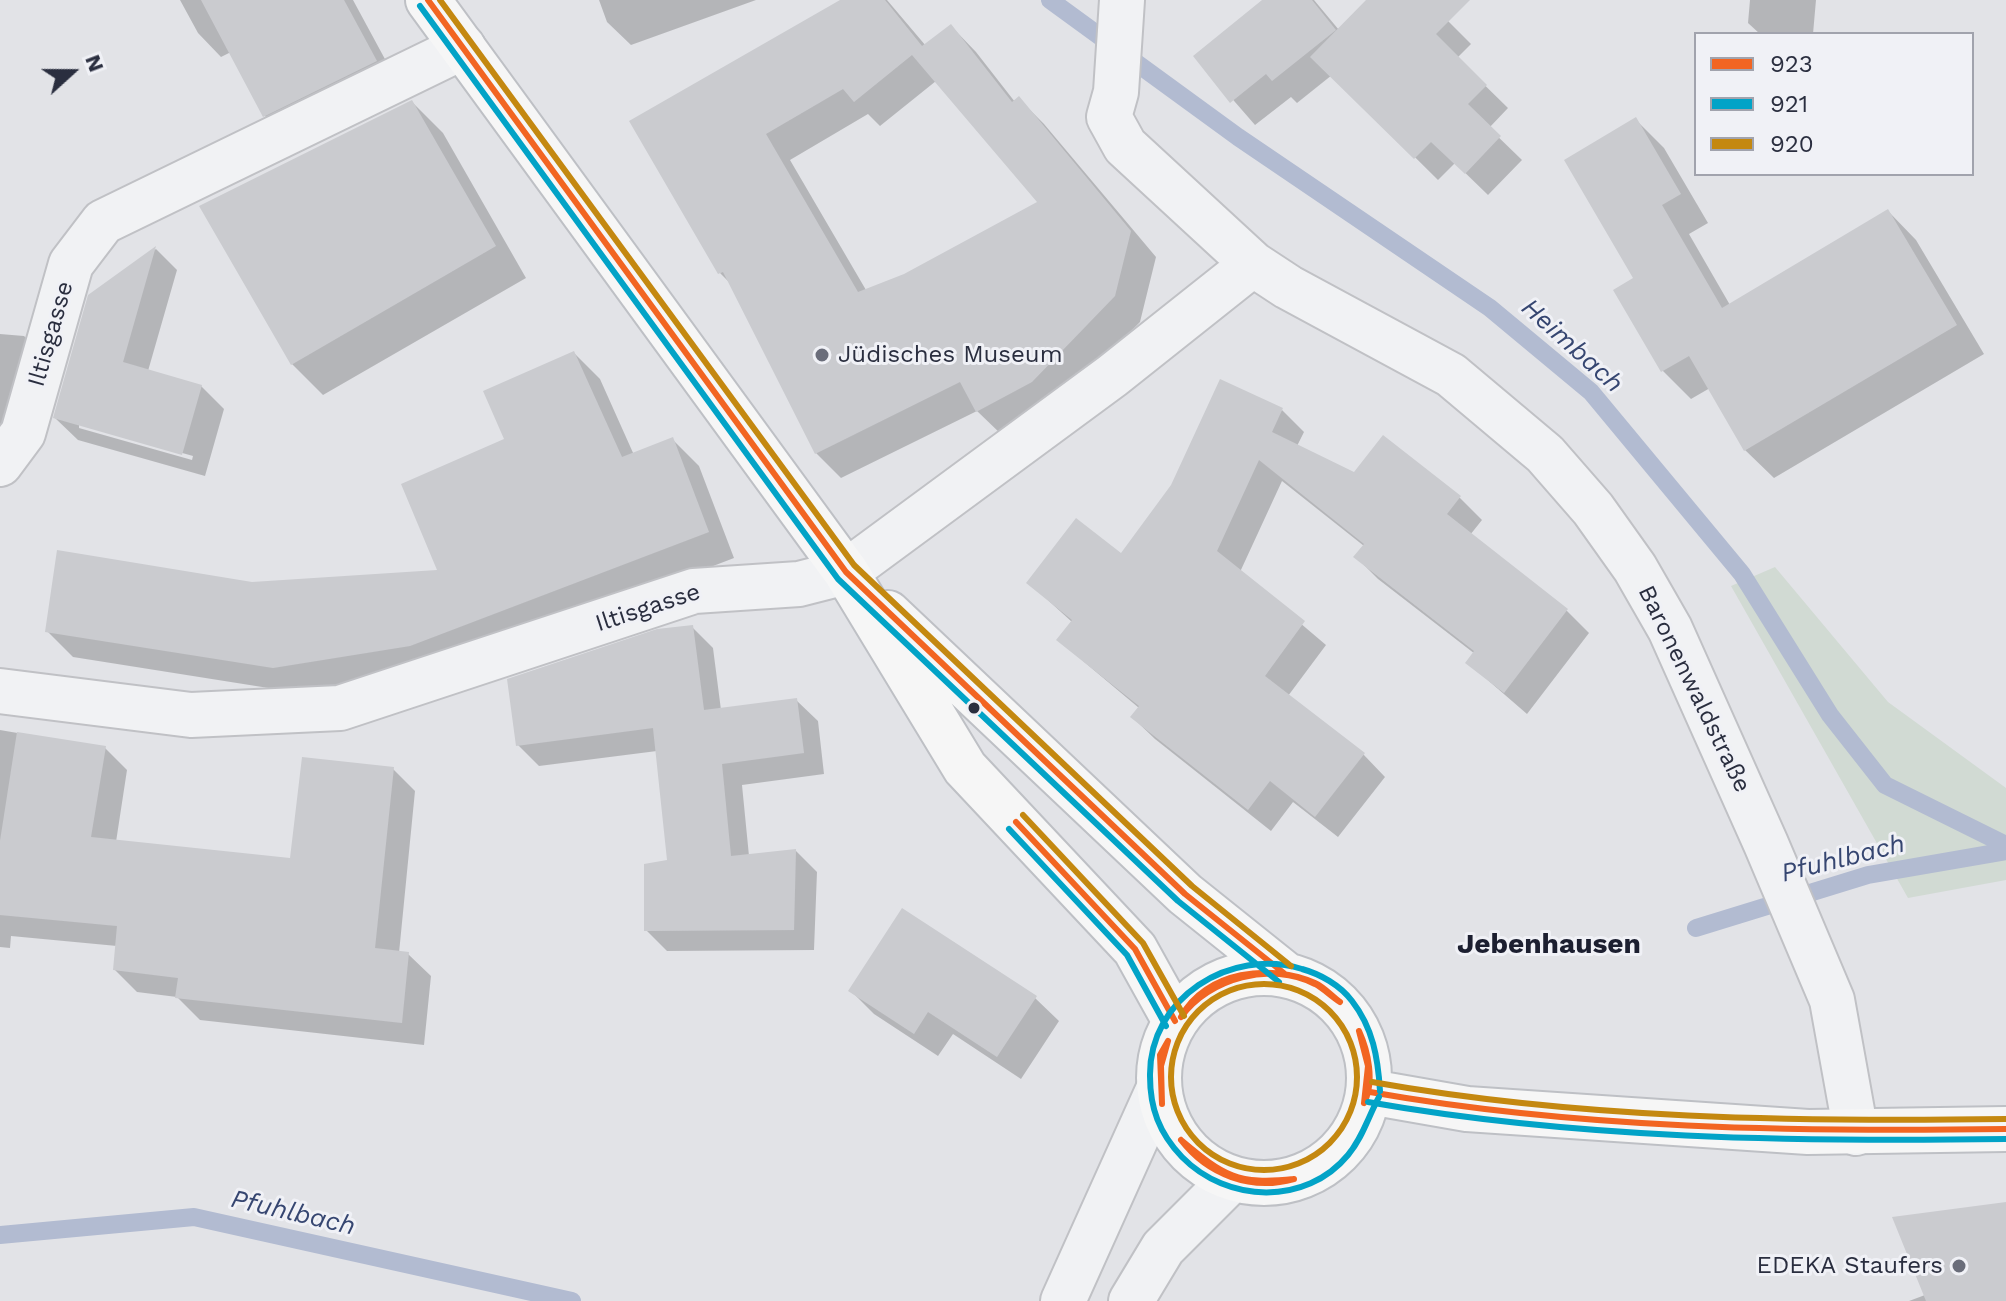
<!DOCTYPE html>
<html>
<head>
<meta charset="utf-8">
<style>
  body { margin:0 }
  #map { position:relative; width:2006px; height:1301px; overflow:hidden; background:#e2e3e7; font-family:"Work Sans",sans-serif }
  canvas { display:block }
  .legend { position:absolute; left:1694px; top:32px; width:280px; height:144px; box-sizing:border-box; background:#f0f1f6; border:2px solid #a1a3ad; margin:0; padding:10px 14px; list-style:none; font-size:24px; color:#2a2e3f }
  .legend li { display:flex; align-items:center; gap:16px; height:40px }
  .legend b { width:40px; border:2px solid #a1a3ad }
  .north { position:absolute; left:32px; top:32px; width:80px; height:80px; -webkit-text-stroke:6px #f0f1f6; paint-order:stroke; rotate:69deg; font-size:22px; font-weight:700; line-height:32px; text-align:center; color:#2a2e3f }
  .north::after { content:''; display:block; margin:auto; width:28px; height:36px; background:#2a2e3f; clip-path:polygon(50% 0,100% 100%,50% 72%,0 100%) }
</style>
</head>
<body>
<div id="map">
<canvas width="2006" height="1301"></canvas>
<ul class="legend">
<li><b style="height:10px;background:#f26522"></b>923</li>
<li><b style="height:10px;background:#02a3c7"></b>921</li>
<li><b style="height:10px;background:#c48810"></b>920</li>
</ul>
<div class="north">N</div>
</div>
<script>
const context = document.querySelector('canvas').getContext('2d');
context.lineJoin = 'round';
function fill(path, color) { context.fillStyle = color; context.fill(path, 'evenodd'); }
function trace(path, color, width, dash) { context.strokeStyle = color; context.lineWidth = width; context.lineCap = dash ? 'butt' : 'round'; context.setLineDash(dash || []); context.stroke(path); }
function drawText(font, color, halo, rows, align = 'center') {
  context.font = font + ' "Work Sans",sans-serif'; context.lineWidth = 6; context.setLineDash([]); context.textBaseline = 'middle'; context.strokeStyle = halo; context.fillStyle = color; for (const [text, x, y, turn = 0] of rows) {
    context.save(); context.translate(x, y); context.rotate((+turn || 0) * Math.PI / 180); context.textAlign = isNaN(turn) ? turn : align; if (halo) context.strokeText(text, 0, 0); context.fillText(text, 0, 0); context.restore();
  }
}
fill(new Path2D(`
  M1775,567L1888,702L2006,788V880L1908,898L1731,586Z`), '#d1dad3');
fill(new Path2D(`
  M180,0H353L399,85L288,139L264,115L231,52L221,57L198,33Z
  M599,0H756L631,45L607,22Z
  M844,0H887L926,46L951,26L976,52L1015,102L1019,99L1044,124L1156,257L1140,322L1057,407L1003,436L977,411L841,478L816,453L731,284L720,273L632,122ZM936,81L1040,203L905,276L866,290L790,160L868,114L880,126Z
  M1265,0H1314L1339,30L1369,0H1427L1471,44L1457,58L1508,108L1489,128L1522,160L1488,195L1455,163L1438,180L1332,75L1297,103L1291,97L1255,125L1195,56Z
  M1750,0H1816L1813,34H1760L1748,23Z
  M412,102L443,133L526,278L323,395L292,364Z
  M1636,120L1664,148L1708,223L1689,234L1730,305L1888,211L1916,240L1984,354L1774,478L1745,450L1710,388L1691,399L1663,371L1616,290L1635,279Z
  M156,249L177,270L148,371L201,386L224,409L205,476L78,440L55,418L90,296ZM79,424L193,456L192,460L79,428Z
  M0,334L24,336L46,357L0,459Z
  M574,353L600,379L634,455L673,440L699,466L734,558L437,672L300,693L73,657L47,631L252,584L440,572Z
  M1282,410L1304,432L1297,446L1355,475L1460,498L1482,520L1470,535L1567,611L1589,633L1527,714L1468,663L1475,654L1378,579L1356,557L1364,546L1282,481L1240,572L1326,645L1288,696L1363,754L1385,777L1338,837L1293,802L1271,831L1155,739L1132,717L1139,708L1058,640L1072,622L1029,583L1121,555Z
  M692,627L713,648L721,710L796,700L818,721L824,774L742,785L749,856L796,851L817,872L814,950L667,951L646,930L669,862L657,751L539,766L518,745Z
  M0,730L105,748L127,770L116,842L292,860L393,769L415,791L399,953L408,954L431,976L424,1045L200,1020L177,997L137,992L115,970L117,946L11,936L10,948L0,947Z
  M850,990L1035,998L1059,1021L1021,1079L953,1034L938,1056L874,1014Z
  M2006,1204V1301H1909L1925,1295Z`), '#0003');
trace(new Path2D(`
  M1050,0L1238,137L1490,308L1591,392L1742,574L1830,715L1885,785L2006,845
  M1696,928L1868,875L2006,851
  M0,1235L194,1217L572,1301`), '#b2bbd1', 18);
fill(new Path2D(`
  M201,0H344L377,61L263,117Z
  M840,0H885L922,46L951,24L1012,102L1019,96L1131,231L1115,296L1032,382L976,412L960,382L815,454L723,272L718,274L629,121ZM912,55L1037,202L904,274L858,292L766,134L843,89L854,102Z
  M1262,0H1312L1336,30L1272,81L1266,74L1230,103L1193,56Z
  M1366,0H1470L1436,34L1487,85L1468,104L1501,136L1465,174L1431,142L1414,159L1310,57Z
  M412,100L496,246L291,365L199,206Z
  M1636,117L1681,194L1662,205L1722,308L1888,209L1957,325L1744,451L1689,356L1661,372L1613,290L1633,278L1564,160Z
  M156,246L123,362L202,385L182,455L53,418L88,295Z
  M574,351L622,457L673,437L709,532L410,646L273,668L45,632L57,550L252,582L437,570L401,484L504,439L483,391Z
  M1220,379L1283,408L1272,432L1354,472L1383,435L1461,496L1447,514L1568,609L1504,693L1465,663L1474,651L1353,557L1364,544L1259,460L1217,551L1305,621L1265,676L1365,753L1315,817L1270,781L1248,810L1130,717L1139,706L1056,640L1072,620L1026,583L1076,518L1121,553L1171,485Z
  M693,625L704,710L797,698L804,753L722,764L731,856L796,849L794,930L644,931V864L667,860L653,728L516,746L507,679L657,629Z
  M17,732L106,746L91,837L290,858L302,757L394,767L375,948L409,952L402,1023L175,998L178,978L113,970L117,926L0,915V841Z
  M902,908L1037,996L997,1057L928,1012L914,1034L848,991Z
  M2006,1202V1301H1926L1892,1217Z`), '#cacbcf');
const minor = new Path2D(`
  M1122,0L1116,92L1109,117L1125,146L1253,264L1288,287L1451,375L1545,454L1593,509L1635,568L1670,629L1766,844L1832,1000L1856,1133
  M0,464L23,433L71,264L103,222L463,47
  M0,691L191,715L340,708L694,591L799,584L846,572L1112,376L1253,264
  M1063,1301L1159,1088
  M1131,1301L1163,1248L1232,1179`);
const major = new Path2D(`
  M428,0L846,572L965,768L1135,949L1175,1021
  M888,613L1185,894L1285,974
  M1159 1078a105 105 0 1 1 210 0a105 105 0 1 1-210 0Z
  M1370,1092L1467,1109L1808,1132L2006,1129`);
trace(minor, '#c0c1c5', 48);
trace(major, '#bec0c5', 48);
trace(minor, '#f1f2f4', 44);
trace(major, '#f6f6f6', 44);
trace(new Path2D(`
  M428,0L846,572L1185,894L1285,974
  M1016,822L1135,949L1175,1021
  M1181,1017C1206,971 1271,963 1315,983C1324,987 1332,996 1340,1002
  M1181,1017C1209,978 1271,961 1315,984C1324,989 1332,997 1340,1002
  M1359,1031C1368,1051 1375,1082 1364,1103
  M1359,1031L1368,1066L1364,1103
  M1370,1092C1579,1129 1794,1132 2006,1129
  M1162,1104L1160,1055L1168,1041
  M1162,1104L1161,1066L1168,1041
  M1181,1140C1224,1176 1237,1185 1294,1179
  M1181,1140C1208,1175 1251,1191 1294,1179`), '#f26522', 6);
trace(new Path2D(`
  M420,6L838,579L1178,901L1279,982
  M1009,829L1127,955L1166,1026
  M1379,1097C1368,1117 1363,1137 1348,1155C1306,1206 1227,1203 1182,1157C1159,1133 1150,1108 1150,1076C1149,998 1230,947 1302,969C1320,974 1340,985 1352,1001C1373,1028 1378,1058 1380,1091
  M1368,1102C1578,1139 1793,1142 2006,1139`), '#02a3c7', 6);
trace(new Path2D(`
  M440,0L854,565L1192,886L1291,966
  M1023,815L1143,943L1184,1016
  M1171 1077a93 93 0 1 1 186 0a93 93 0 1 1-186 0Z
  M1372,1082C1580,1119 1795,1122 2006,1119`), '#c48810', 6);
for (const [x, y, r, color] of [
  [822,355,8,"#6a6d7a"],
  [974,708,7,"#2a2e3f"],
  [1959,1266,8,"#6a6d7a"]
]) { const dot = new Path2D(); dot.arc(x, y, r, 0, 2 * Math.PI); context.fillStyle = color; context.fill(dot); trace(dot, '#f0f1f6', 3); }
drawText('24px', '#2a2e3f', '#f0f1f6', [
  ["Iltisgasse",51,334,-74],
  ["Iltisgasse",648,608,-18],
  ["Baronenwaldstraße",1694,689,64]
]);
drawText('24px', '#2a2e3f', '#f0f1f6', [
  ["Jüdisches Museum",838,355],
  ["EDEKA Staufers",1943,1266,"right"]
], 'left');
drawText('italic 26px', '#364671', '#f0f1f6', [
  ["Heimbach",1572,346,42],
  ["Pfuhlbach",1843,859,-14],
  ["Pfuhlbach",293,1213,13]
]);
drawText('bold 28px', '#1c1f30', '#f0f1f6', [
  ["Jebenhausen",1549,945]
]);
</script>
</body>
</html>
